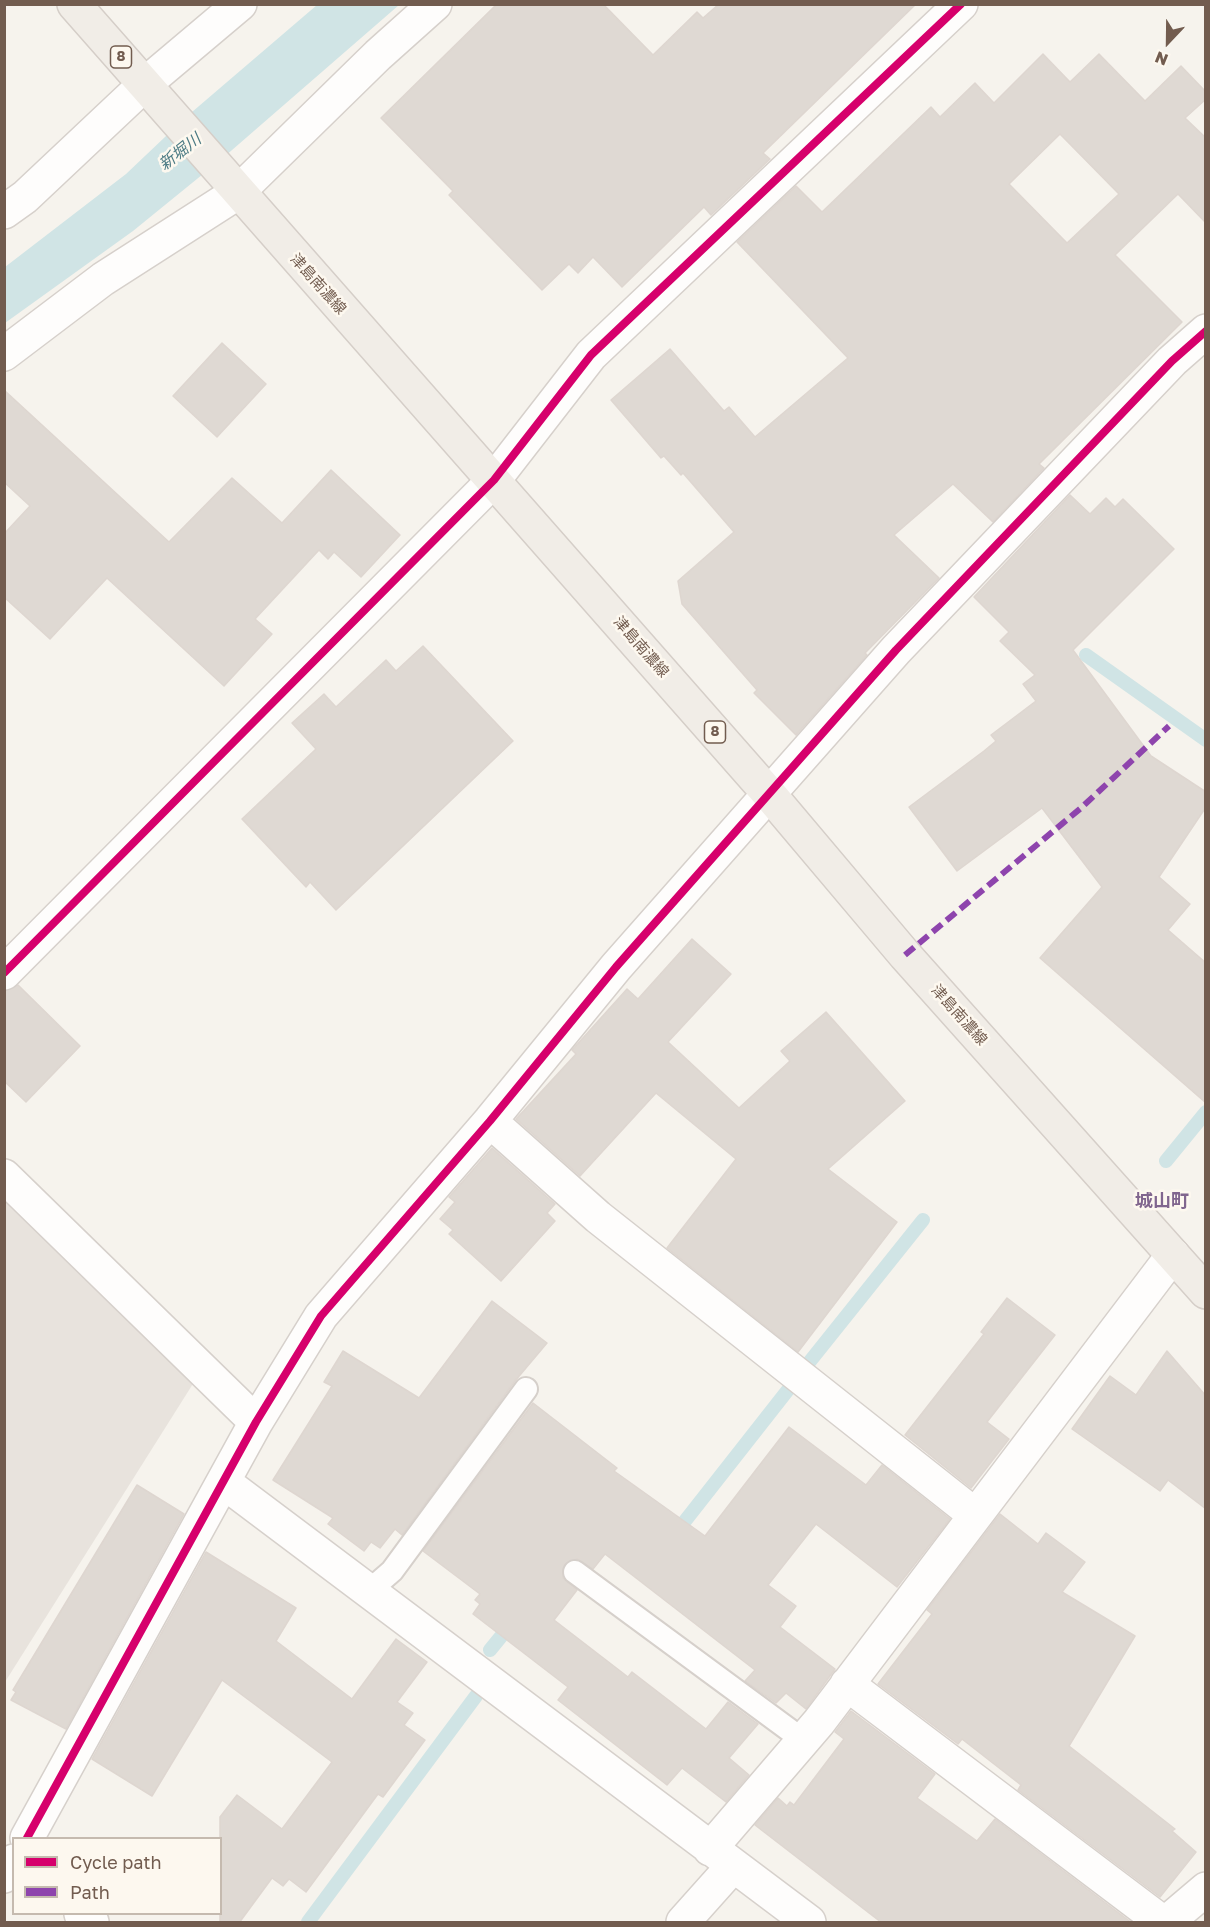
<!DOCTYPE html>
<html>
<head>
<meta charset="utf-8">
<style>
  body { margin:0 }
  #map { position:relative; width:1210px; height:1927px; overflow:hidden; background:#f6f3ed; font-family:"Golos Text",sans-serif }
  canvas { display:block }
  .frame { position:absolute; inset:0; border:6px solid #725c4f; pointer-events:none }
  .legend { position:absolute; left:12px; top:1837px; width:210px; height:78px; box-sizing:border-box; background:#fdf8ef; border:2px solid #c5baaf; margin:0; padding:8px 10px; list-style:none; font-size:18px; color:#725c4f }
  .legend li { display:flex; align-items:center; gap:12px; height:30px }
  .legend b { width:30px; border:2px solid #c5baaf }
  .north { position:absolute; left:1138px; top:12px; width:60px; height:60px; -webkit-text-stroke:4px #fdf8ef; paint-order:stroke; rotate:202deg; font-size:16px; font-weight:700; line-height:24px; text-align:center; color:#725c4f }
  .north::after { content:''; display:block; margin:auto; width:21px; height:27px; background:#725c4f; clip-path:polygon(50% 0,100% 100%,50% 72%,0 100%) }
</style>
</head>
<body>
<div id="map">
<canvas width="1210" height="1927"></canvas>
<div class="frame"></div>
<ul class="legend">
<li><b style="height:8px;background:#d6006c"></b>Cycle path</li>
<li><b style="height:8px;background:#8e44ad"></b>Path</li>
</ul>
<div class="north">N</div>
</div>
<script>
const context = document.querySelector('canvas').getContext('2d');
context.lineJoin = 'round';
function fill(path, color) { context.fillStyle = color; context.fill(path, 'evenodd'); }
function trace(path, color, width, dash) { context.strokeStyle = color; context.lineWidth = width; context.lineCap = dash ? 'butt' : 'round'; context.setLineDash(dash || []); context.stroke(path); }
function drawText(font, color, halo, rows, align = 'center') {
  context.font = font + ' "Golos Text","Noto Sans JP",sans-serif'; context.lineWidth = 5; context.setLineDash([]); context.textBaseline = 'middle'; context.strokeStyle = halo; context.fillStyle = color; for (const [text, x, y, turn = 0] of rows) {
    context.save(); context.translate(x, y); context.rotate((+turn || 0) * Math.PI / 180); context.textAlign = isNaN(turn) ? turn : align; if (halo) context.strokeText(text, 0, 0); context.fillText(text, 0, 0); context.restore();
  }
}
fill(new Path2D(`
  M5,1193L196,1379L5,1682Z`), '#e8e3dd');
fill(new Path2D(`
  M317,5H399L224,157L133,231L5,323V267L126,174L185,118Z`), '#d0e4e5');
trace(new Path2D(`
  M1086,655L1206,740
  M1166,1161L1206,1112
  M807,1365L923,1220
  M674,1535L791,1386
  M490,1650L512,1623
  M308,1922L476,1696`), '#d0e4e5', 14);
const building = new Path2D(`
  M497,4H603L653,55L697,12L703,18L719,4H916L763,153L770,159L711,215L704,207L622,287L593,257L578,273L569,264L542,290L449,195L453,191L381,118Z
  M1043,54L1070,82L1099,54L1145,101L1181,66L1206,92V99L1185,118L1206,138V223L1178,194L1115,255L1182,322L1039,464L1044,468L993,522L953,484L894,535L939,578L865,653L867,655L796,735L754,693L757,690L682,604L678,581L734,532L683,473L681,475L664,456L661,458L611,400L670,349L724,411L729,407L755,437L848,358L737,242L796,186L822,212L931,107L940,117L975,83L994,103ZM1060,134L1119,194L1067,243L1009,184Z
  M222,343L266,384L217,437L173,396Z
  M4,390L169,542L232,478L282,523L331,470L400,535L361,577L334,552L328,559L319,550L255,619L272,634L224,686L107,578L50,639L4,597V534L30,506L4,482Z
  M1070,495L1090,514L1106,498L1115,507L1123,499L1174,549L1073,650L1151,756L1206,792V807L1159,877L1190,904L1168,930L1206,963V1103L1040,958L1102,887L1042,808L957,871L909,807L984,751L996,741L991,735L1036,701L1023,684L1035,675L1000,641L1009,632L974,597Z
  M423,646L513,741L336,910L310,882L306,887L242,819L316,749L292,723L324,694L336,707L386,660L396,671Z
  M692,939L731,974L668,1042L739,1108L790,1061L781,1051L826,1012L905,1101L828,1169L897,1222L798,1352L667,1248L736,1159L656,1093L580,1176L516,1119L576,1054L572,1050L627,989L638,999Z
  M18,985L80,1046L26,1102L4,1081V991Z
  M492,1148L555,1204L547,1213L555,1221L501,1281L449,1234L453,1230L440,1219L455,1202L449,1197Z
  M1007,1298L1055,1335L987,1422L1009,1439L971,1488L905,1435L984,1334L981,1332Z
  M492,1301L547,1343L515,1381L402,1535L395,1529L380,1548L371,1542L364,1551L328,1524L333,1518L273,1480L332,1386L324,1382L343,1351L419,1398Z
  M1167,1351L1206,1396V1509L1168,1480L1160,1491L1072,1429L1110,1376L1136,1395Z
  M533,1403L617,1468L614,1471L705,1536L789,1427L866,1485L882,1465L950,1519L897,1587L816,1524L768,1585L796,1606L780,1627L835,1669L806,1709L786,1693L776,1703L745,1681L755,1670L605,1554L593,1569L577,1559L565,1564L563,1578L577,1590L554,1620L628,1677L632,1672L706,1729L728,1702L758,1724L729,1758L749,1775L726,1802L682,1768L667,1785L558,1700L568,1687L473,1614L480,1604L475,1600L480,1594L423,1551Z
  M137,1485L184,1514L66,1729L11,1700L16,1692L13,1690Z
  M1000,1514L1038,1544L1046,1533L1085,1562L1062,1592L1135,1636L1069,1746L1175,1829L1172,1831L1196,1852L1160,1897L1018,1790L1021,1785L962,1739L958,1744L878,1684L932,1614L927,1610Z
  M206,1552L296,1608L276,1641L352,1699L396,1639L427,1662L397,1702L413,1713L404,1725L425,1740L383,1797L378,1794L306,1892L289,1879L283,1886L272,1878L239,1923H220V1817L237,1795L282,1829L332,1762L222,1680L152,1796L92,1759Z
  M851,1711L935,1774L917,1798L977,1841L995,1819L1132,1923H882L755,1825L778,1798L787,1806L790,1802L794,1805L844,1739L835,1732Z`);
fill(building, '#dfd9d3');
trace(building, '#ded6d0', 1.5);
const service = new Path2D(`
  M575,1572L803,1740
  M369,1591L392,1571L526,1389`);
const minor = new Path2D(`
  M4,212L25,197L145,84L240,4
  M4,354L103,279L237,193L378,55L435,4
  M4,973L494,480L591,355L961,4
  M490,1121L598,1217L975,1515
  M4,1176L256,1422
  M225,1483L809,1922
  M847,1684L1162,1922
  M27,1838L256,1422L321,1316L490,1121L616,967L896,650L1172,361L1206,331
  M710,1849L819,1722L1173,1255
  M4,1876L14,1861
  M81,1914L92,1922
  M683,1922L733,1866
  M1167,1922L1206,1889`);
const primary = new Path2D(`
  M74,4L770,795L905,955L1206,1292`);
trace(service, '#d6d0cb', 26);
trace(minor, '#d6d0cb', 36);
trace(primary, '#d5cec8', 36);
trace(service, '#fefdfc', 22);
trace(minor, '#fefdfc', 33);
trace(primary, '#f1ede7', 33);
trace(new Path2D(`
  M905,955L1081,808L1169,726`), '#8e44ad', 6, [12, 6]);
trace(new Path2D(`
  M4,973L494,480L591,355L961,4
  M27,1838L256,1422L321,1316L490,1121L616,967L896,650L1172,361L1206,331`), '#d6006c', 8);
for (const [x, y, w] of [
  [121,57,21],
  [715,732,21]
]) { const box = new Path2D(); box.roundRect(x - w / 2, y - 11, w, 22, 4.5); context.fillStyle = '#fdf8ef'; context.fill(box); trace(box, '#725c4f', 1.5); }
drawText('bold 14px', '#725c4f', null, [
  ["8",121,57],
  ["8",715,732]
]);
drawText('15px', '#725c4f', '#fdf8ef', [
  ["津島南濃線",318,284,48],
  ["津島南濃線",641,647,49],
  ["津島南濃線",959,1015,48]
]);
drawText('italic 16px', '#4b7a83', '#fdf8ef', [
  ["新堀川",180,152,-38]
]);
drawText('bold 18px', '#81668e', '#fdf8ef', [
  ["城山町",1162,1201]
]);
</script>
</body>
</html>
